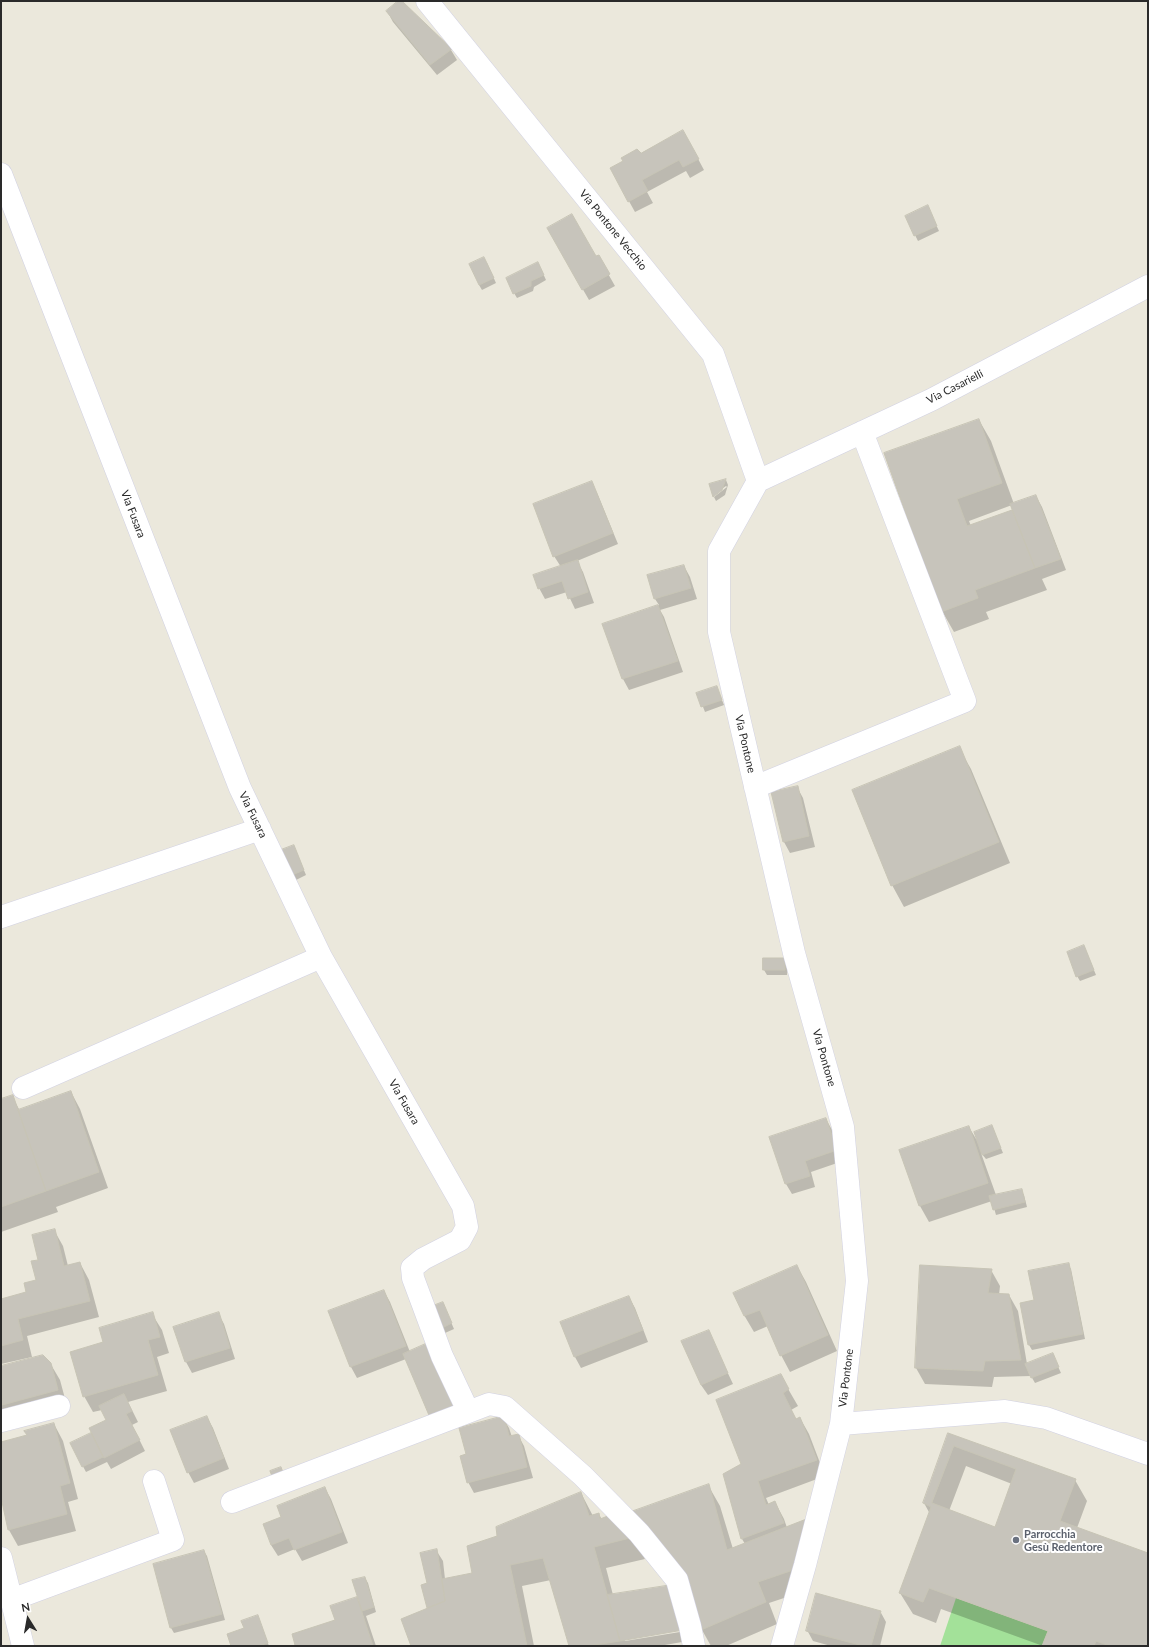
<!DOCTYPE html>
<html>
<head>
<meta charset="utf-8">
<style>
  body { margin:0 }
  #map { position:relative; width:1149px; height:1647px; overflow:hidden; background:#ebe8dc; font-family:Lato,sans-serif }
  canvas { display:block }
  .frame { position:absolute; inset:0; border:2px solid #2a2a2a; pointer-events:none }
  .north { position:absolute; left:8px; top:1599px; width:40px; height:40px; -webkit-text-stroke:3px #fff; paint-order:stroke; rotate:349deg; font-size:11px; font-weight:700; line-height:16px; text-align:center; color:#2a2a2a }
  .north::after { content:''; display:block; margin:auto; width:14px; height:18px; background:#2a2a2a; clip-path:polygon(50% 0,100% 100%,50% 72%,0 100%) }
</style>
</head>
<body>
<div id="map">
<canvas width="1149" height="1647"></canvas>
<div class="frame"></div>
<div class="north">N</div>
</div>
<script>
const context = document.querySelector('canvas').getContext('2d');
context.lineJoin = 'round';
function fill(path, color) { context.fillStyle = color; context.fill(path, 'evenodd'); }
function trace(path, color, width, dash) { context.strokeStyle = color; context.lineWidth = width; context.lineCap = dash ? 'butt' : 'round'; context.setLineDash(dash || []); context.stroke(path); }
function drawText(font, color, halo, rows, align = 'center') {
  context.font = font + ' Lato,sans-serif'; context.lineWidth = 4; context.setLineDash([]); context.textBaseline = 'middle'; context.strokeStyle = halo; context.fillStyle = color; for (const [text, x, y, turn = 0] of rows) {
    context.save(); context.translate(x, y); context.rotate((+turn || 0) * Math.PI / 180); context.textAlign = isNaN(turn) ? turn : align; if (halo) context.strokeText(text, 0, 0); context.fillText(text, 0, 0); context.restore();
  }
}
fill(new Path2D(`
  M956,1598L1048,1631L1042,1646H940Z`), '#a3e199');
fill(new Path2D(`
  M400,1L451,50L457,60L437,75L393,22L387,11Z
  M689,142L704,170L690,178L686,171L647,192L653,203L635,212L611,169L641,154Z
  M930,212L939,231L918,241L915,235Z
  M548,229L596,258L598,256L615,286L589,300Z
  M487,263L496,283L482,290L479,285Z
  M541,269L546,280L534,287L533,291L517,298L514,293Z
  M979,420L991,441L1014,504L1036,496L1042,507L1066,570L1042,579L1047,590L986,612L989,619L954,632L942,611L886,454ZM1012,505L1016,517H1015L1011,511L971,526L969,521Z
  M726,480L728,485L725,495L716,501L714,497L727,487L726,486L713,495L710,484Z
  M591,482L597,493L618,544L577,561L583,572L594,603L575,609L567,592L545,599L539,588L561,567L554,556Z
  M684,566L690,577L697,599L660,610L664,617L683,672L629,690L623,679L603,625L659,605L655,599Z
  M717,688L724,705L705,712L698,694Z
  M959,748L971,769L1010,863L904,907L892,885Z
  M797,787L803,798L815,847L790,853L784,842L772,793Z
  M296,851L306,875L296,880L293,875Z
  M1084,946L1096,975L1080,981L1077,976Z
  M785,959L788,964L787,975H767L764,970Z
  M71,1092L80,1109L108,1188L56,1207L58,1212L1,1232V1100L12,1096L20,1111Z
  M826,1119L832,1130L843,1161L811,1172L815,1187L792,1194L786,1184Z
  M992,1126L1003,1153L986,1159L981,1153L996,1195L1021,1190L1024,1195L1027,1207L996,1215L992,1201L929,1222L920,1206L969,1127L979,1144Z
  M54,1230L63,1246L68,1266L80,1263L89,1280L99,1317L27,1336L32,1357L1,1364V1300L27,1293L37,1280L40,1260Z
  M1068,1264L1071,1269L1085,1339L1032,1350L1029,1345L1035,1300Z
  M797,1266L806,1282L837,1351L790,1372L781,1355L768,1326L754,1332L744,1315Z
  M991,1270L1000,1286L999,1295H1009L1018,1311L1027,1364L1055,1360L1061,1373L1035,1383L1031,1376L994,1377L992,1387L925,1384L916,1368Z
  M384,1291L390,1302L410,1352L406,1359L357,1378L351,1367L329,1312Z
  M629,1297L635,1308L648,1342L581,1368L575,1357Z
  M445,1308L454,1329L445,1333L442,1327Z
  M218,1313L224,1324L235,1359L192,1373L186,1362Z
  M152,1314L162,1330L169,1353L157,1357L167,1391L128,1402L138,1422L132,1425L145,1451L111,1469L107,1462L86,1472L71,1444L92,1433L107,1420L102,1410L93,1412L84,1396L104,1343Z
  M708,1331L733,1384L708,1395L701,1385Z
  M43,1356L50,1363L60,1380L67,1406L1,1416V1367Z
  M780,1375L798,1406L791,1410L796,1419L800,1418L809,1434L825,1476L766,1498L769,1505L775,1502L784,1519L808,1590L769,1603L777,1624L726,1646H711L702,1630L708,1485L720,1506L733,1549L745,1544L742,1539L724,1474L742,1464Z
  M207,1417L213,1428L229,1469L194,1483L188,1472Z
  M503,1418L509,1428L512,1437L518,1435L524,1446L533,1478L474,1493L468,1482L467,1455Z
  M54,1424L63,1441L78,1499L68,1502L76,1531L18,1546L9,1530L1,1492V1444L28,1436Z
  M949,1434L1075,1480L1087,1501L1077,1528L1148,1554V1646H1043L941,1609L936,1623L913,1614L900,1593L930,1514L924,1503ZM966,1466L1012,1484L996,1528L949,1511Z
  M325,1488L331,1499L348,1543L302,1561L295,1549L278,1556L271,1545L282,1518Z
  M581,1493L593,1516L599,1514L602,1520L633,1538L645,1559L606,1568L625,1641L686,1631L688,1641L659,1646H570L551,1580L522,1586L534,1646H412L428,1609V1584L436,1550L443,1561L445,1579L473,1574L498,1537Z
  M204,1551L207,1556L225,1620L174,1633L171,1628L154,1565Z
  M365,1578L368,1583L376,1612L366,1616L376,1646H295L336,1620L357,1599L360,1603Z
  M880,1611L886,1622L880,1646H831L813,1641L807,1630Z
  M258,1617L269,1646H232L245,1629Z`), '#0003');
const building = new Path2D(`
  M398,1H402L452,49L430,65L386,11Z
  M683,130L699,159L683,167L679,160L642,180L648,191L628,202L610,168L623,161L621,158L637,149L641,153Z
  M928,205L937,226L914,236L905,216Z
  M572,214L596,256L599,255L610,274L582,290L547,228Z
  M484,257L494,278L479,285L469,264Z
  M538,262L544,275L531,281V286L513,294L506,278Z
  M979,419L1002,483L957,499L967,526L1012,510L1035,568L975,590L978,598L941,612L884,453Z
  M726,479L722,490L713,497L709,484Z
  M592,481L613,533L553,557L533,504Z
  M1036,495L1061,559L1035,568L1010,504Z
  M578,560L588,592L568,599L562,581L538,589L533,575Z
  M684,565L691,588L654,599L647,575Z
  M658,605L678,661L622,679L602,624Z
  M717,686L722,700L701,707L696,693Z
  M960,746L999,842L891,886L852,790Z
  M798,786L809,836L783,842L771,792Z
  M294,845L304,870L292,875L281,850Z
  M1084,945L1094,970L1076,977L1067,952Z
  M763,958H785V970H763Z
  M71,1091L99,1172L46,1191L18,1110Z
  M13,1095L46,1191L1,1207V1099Z
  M826,1118L837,1150L805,1161L810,1176L785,1184L769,1137Z
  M992,1125L1001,1148L982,1155L974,1132Z
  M969,1126L988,1183L919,1206L899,1150Z
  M1022,1189L1025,1202L993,1210L989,1196Z
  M55,1229L64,1266L80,1262L90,1301L18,1319L23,1340L1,1346V1299L26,1292L24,1283L36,1280L31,1261L38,1260L32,1235Z
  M1069,1263L1083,1334L1028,1345L1020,1303L1034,1300L1028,1271Z
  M797,1265L828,1335L780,1356L760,1310L744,1316L733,1293Z
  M920,1265L992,1269L988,1293L1009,1294L1021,1360L985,1361L983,1371L915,1368Z
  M384,1290L406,1346L350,1367L328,1311Z
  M629,1296L643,1330L574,1357L560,1322Z
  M443,1302L452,1323L442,1328L433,1306Z
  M153,1312L160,1337L148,1340L158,1375L83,1397L70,1352L103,1342L99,1328Z
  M219,1312L230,1348L185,1362L173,1327Z
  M709,1330L728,1373L701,1385L681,1341Z
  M430,1342L458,1408L431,1420L403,1354Z
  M1053,1353L1059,1367L1031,1378L1025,1364Z
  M43,1355L51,1363L58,1390L2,1405L1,1366Z
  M781,1374L789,1389L783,1393L796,1419L800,1417L817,1460L758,1481L766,1505L775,1501L784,1523L741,1539L723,1474L741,1464L716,1400Z
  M124,1394L132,1411L126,1414L140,1440L104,1458L89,1428L106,1420L99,1406Z
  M207,1416L224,1458L187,1473L170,1430Z
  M504,1416L509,1436L519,1434L527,1467L467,1483L460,1456L466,1454L459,1428Z
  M54,1423L70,1483L60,1486L67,1514L8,1530L1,1497V1442L27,1435L24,1431Z
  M91,1433L103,1457L82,1467L70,1443Z
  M948,1433L1076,1479L1060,1521L1148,1553V1646H1110L1096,1641L1094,1646H1042L1048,1631L929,1588L923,1602L899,1593L931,1507L923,1503ZM954,1446L1016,1469L995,1527L932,1503Z
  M281,1467L284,1475L273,1479L270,1471Z
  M709,1484L727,1550L809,1518L796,1569L758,1582L766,1602L701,1630L628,1513Z
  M325,1487L342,1532L294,1550L289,1538L271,1545L263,1524L281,1517L277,1506Z
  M581,1492L589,1516L599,1513L600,1519L613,1514L634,1537L594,1547L620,1641L588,1646H569L543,1558L510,1565L527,1646H411L401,1619L445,1601L442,1579L472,1573L467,1546L497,1536L496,1527Z
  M437,1549L445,1601L427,1608L421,1585L427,1583L420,1553Z
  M204,1550L222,1614L170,1628L153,1564Z
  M365,1577L374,1607L362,1611L352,1580Z
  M672,1585L683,1630L620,1641L607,1595Z
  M816,1593L881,1611L871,1646H864L806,1631Z
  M357,1597L373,1646H292L295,1645L292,1634L335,1620L330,1606Z
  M258,1615L268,1643L258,1646H231L227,1634L244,1628L241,1621Z`);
fill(building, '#c7c4bb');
trace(building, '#c7c4b5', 1);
const minor = new Path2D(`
  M427,1L713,354L758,481
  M1,174L240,788L321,957L463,1206L467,1227L460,1240L423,1259L412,1268L413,1278L442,1356L468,1411
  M758,481L719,551V632L794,953L843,1127L857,1281L841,1424L805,1565L782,1646
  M758,481L931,400L1148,286
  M755,787L965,701L862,432
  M1,917L260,829
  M23,1088L321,957
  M1,1421L59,1406
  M841,1424L1005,1411L1046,1418L1148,1454
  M232,1502L489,1404L505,1407L583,1476L639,1533L677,1580L690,1626L694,1646
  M1,1558L23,1646
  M11,1600L173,1540L154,1481`);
trace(minor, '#d1d1e2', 23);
trace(minor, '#fff', 22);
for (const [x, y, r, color] of [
  [1016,1540,4,"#6b7280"]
]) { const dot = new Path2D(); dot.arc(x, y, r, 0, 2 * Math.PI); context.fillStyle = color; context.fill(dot); trace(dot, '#fff', 1.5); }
drawText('11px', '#2a2a2a', '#fff', [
  ["Via Pontone Vecchio",613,230,51],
  ["Via Casarielli",955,387,-27],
  ["Via Fusara",133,514,69],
  ["Via Pontone",745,744,77],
  ["Via Fusara",253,815,64],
  ["Via Pontone",824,1058,74],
  ["Via Fusara",404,1102,60],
  ["Via Pontone",846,1378,-83]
]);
drawText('bold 11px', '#5b616d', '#fff', [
  ["Parrocchia",1024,1534],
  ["Gesù Redentore",1024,1547]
], 'left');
</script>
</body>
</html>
